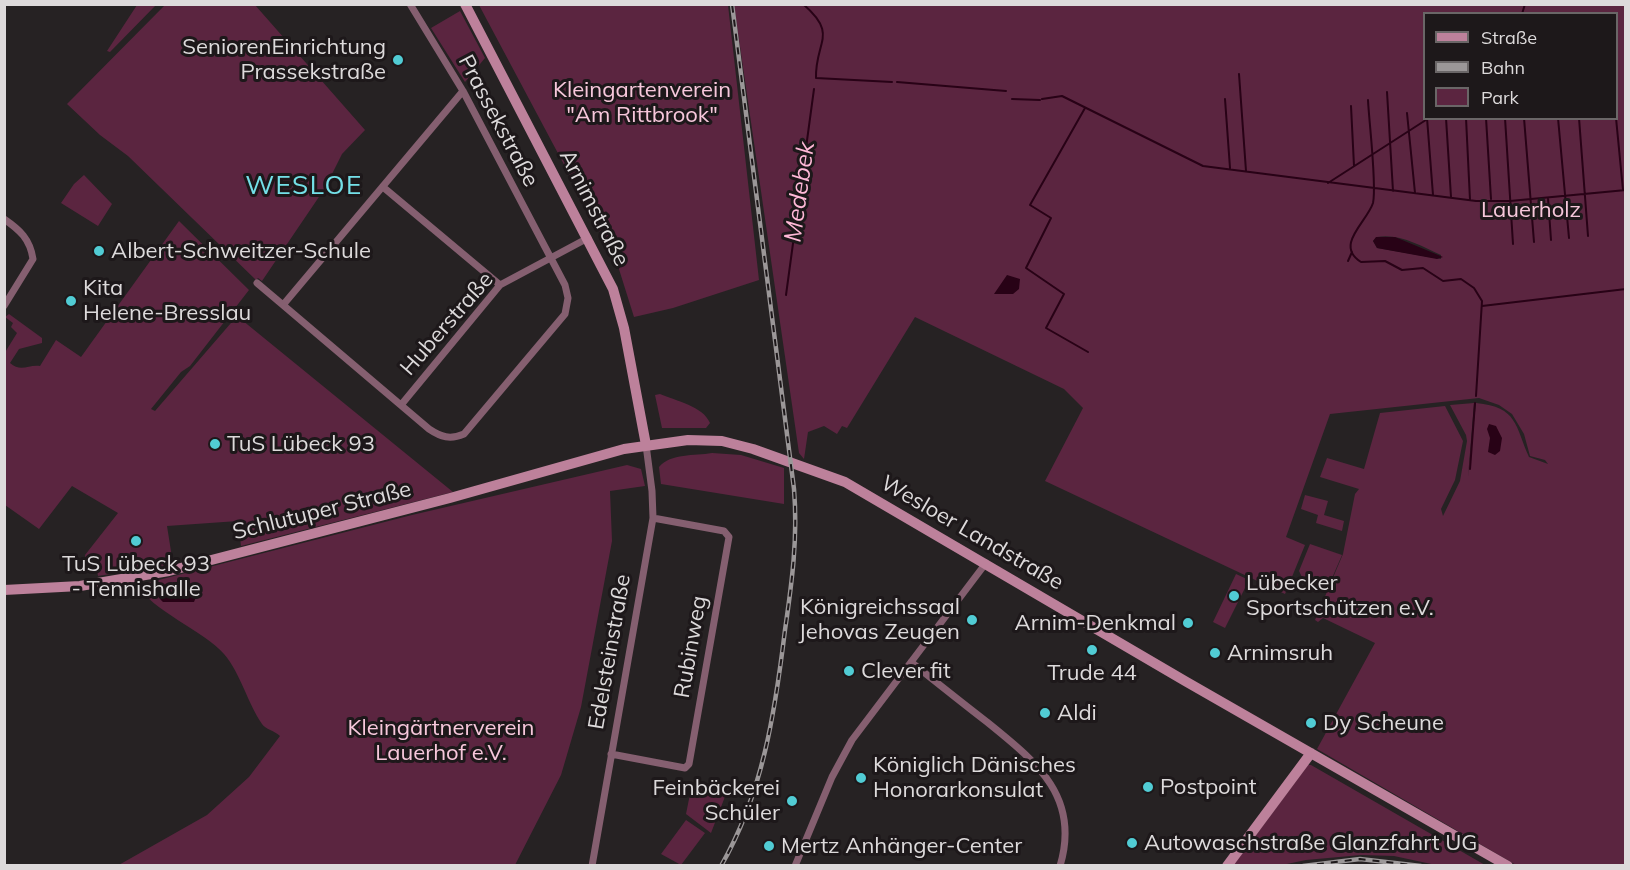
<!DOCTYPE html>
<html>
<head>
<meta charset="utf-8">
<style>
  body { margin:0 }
  #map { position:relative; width:1630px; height:870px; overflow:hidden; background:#262223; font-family:Mulish,sans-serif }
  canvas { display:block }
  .frame { position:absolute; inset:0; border:6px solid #dddadb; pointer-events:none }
  .legend { position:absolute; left:1423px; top:12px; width:195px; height:108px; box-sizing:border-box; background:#1d181a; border:2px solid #6a6667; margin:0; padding:8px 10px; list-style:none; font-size:18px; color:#dddadb }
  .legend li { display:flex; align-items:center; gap:12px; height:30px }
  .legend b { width:30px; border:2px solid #6a6667 }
</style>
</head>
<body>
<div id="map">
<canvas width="1630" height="870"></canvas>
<div class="frame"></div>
<ul class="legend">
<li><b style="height:8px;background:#bd819b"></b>Straße</li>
<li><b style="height:8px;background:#9b9798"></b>Bahn</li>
<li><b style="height:16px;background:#5b2540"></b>Park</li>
</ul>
</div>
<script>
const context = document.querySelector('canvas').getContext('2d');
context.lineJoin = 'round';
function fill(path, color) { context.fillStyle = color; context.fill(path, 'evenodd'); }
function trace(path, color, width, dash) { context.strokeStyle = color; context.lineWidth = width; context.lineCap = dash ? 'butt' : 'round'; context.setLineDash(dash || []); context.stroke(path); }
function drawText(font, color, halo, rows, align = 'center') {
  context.font = font + ' Mulish,sans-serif'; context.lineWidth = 6; context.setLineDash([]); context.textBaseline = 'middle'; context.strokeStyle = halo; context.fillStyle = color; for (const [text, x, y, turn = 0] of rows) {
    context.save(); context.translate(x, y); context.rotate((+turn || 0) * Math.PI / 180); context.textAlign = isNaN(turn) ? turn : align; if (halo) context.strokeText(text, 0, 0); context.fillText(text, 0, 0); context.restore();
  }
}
fill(new Path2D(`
  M137,5H156L110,52L107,51Z
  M165,5H255L365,130L342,154L325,188L262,281L258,278L256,280L128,156L100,135L67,104Z
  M479,5H728L759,280L673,308L634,317L618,266Z
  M734,5H1625V865H1516L1317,749L1375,643L1323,618L1318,622L1315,620L1343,554L1355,494L1359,489L1320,477L1327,458L1364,469L1380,413L1445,406L1463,441L1455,480L1441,509L1443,516L1460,481L1467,441L1466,435L1450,405L1474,403L1468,477L1476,403C1518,407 1515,426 1529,457L1548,464L1545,460L1530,456L1524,434L1512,414L1499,405L1479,398L1330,414L1286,537L1305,545L1285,594L1045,481L1083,408L1064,389L915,317L847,428L842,426L837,434L824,426L808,432L804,459L799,453ZM1424,14H1616V118H1424ZM1377,237C1399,233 1421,246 1441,255V259L1377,248L1373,241Z
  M460,11L485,58L465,82L431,28Z
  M84,175L112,204L98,226L61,203L74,184Z
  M179,221L249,290L190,366L181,372L151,409L155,411L237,316L453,492L241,546L238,521L167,526L173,564L98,576L97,570L88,571L85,555L118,513L72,486L39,529L5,505L4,354L17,333L11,327L13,323L5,317L9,314L42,338V343L19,349L10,363C21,373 29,364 40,366L56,340L81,357Z
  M660,394C676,401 703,406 710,423L706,428H662L655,395Z
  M712,453L741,455L784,468V504L661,484L659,467C671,453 694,456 712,453Z
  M627,465L641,469L645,486L610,491L612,541L581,707L561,775L515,865L117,866L207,815L249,777L280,736C275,731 265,729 262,724C247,702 241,674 224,654C205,631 148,609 139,585L412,515Z
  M1305,495L1328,501L1324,515L1344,521L1342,531L1316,523L1318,515L1301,509Z
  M1310,544L1342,555L1329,585L1302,577L1299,571Z
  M1236,574L1249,580L1225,628L1213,622Z
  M1308,765H1311L1485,865H1436L1394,856L1361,855L1306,860L1282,865L1233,866Z
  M691,789L726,794L711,833L686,814Z
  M686,820L705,833L681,865L661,854Z`), '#5b2540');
fill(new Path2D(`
  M1376,237H1395L1443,257L1437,259L1377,248L1373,241Z
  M1007,275L1020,279L1019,289L1013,294H994Z
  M1489,424L1496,426L1502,438L1500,451L1495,455L1488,452L1490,438L1487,429Z
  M190,586L198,592L194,602H163L160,599L163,594L175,595Z`), '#280216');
trace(new Path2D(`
  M803,4C839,35 815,41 816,78L892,82
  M1522,14L1525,4
  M1239,74L1246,171
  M897,82L1006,91
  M1387,92L1393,191
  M1012,99L1040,100
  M1042,99L1062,96L1203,166L1476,201H1510L1626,190
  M1225,99L1230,168
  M1368,100C1369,122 1377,185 1373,203C1367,222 1334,245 1361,262L1385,261L1402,270L1423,268L1443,281L1461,279L1474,288L1482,301L1476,396
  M1351,106L1354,166
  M1085,108L1030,205L1051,218L1026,268L1064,294L1046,328L1088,352
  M1407,113L1415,193
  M1427,118L1433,195
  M1446,118L1451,197
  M1466,118L1470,200
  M1486,118L1491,199
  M1505,118L1513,244
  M1524,118L1534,242
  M1558,118L1569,238
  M1579,118L1588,236
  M1616,118L1623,190
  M1328,183L1429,118
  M1548,198L1551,240
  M1348,261L1352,252
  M786,295L814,89
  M1482,306L1626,289
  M1470,469L1475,403`), '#280216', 2);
trace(new Path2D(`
  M410,4L463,91L565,285L568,298L565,314L464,434C450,440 441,437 429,429L283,305L463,91
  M383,187L500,285
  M4,219C20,230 30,239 33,259L4,306
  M257,283L283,305
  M401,405L500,285L588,238
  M911,662C936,682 961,702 987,722C1035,761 1081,796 1060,866
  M611,754L685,768L689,764L729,537L724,531L653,518
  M592,866L653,518L652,491L646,445
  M795,866L832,777L852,740L986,563`), '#855f70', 7);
trace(new Path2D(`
  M465,4L613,289L624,328L646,445
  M4,590L80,586L169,571L450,498L624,449L688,440L722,441L753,449L845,482L1185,681L1508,866
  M1227,866L1311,753`), '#bd819b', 10);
const rail = new Path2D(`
  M721,866C763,793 775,712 785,630C792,582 798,537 794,489L732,4
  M1303,866L1360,859L1421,866`);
trace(rail, '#9b9798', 4.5);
trace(rail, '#1d181a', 2, [7]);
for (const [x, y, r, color] of [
  [398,60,6,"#51ccd4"],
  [99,251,6,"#51ccd4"],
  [71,301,6,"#51ccd4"],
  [215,444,6,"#51ccd4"],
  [136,541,6,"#51ccd4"],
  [1234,596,6,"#51ccd4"],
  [972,620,6,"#51ccd4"],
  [1188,623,6,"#51ccd4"],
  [1092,650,6,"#51ccd4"],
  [1215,653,6,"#51ccd4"],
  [849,671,6,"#51ccd4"],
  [1045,713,6,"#51ccd4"],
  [1311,723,6,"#51ccd4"],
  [861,778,6,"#51ccd4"],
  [1148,787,6,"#51ccd4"],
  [792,801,6,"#51ccd4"],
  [1132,843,6,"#51ccd4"],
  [769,846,6,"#51ccd4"]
]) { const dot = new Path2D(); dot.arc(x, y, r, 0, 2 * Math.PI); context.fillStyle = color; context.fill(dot); trace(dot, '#1d181a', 2); }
drawText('22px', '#dddadb', '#1d181a', [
  ["SeniorenEinrichtung",386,47,"right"],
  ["Prassekstraße",386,72,"right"],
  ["Albert-Schweitzer-Schule",111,251],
  ["Kita",83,288],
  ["Helene-Bresslau",83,313],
  ["TuS Lübeck 93",227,444],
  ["TuS Lübeck 93",136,564,"center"],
  ["- Tennishalle",136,589,"center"],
  ["Lübecker",1246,583],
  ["Sportschützen e.V.",1246,608],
  ["Königreichssaal",960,607,"right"],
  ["Jehovas Zeugen",960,632,"right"],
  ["Arnim-Denkmal",1176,623,"right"],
  ["Arnimsruh",1227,653],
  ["Clever fit",861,671],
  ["Trude 44",1092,673,"center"],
  ["Aldi",1057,713],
  ["Dy Scheune",1323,723],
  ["Königlich Dänisches",873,765],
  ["Honorarkonsulat",873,790],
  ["Postpoint",1160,787],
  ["Feinbäckerei",780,788,"right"],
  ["Schüler",780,813,"right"],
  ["Autowaschstraße Glanzfahrt UG",1144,843],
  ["Mertz Anhänger-Center",781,846]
], 'left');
drawText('22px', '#f7c7db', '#1d181a', [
  ["Kleingartenverein",642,90],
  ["\"Am Rittbrook\"",642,115],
  ["Lauerholz",1531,210],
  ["Kleingärtnerverein",441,728],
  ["Lauerhof e.V.",441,753]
]);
drawText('22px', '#dddadb', '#1d181a', [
  ["Prassekstraße",498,121,62],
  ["Arnimstraße",594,208,63],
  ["Huberstraße",447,324,-49],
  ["Schlutuper Straße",322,511,-14],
  ["Wesloer Landstraße",972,533,30],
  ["Rubinweg",691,647,-80],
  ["Edelsteinstraße",610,652,-80]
]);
drawText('italic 24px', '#ffb8d7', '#1d181a', [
  ["Medebek",800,192,-82]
]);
context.letterSpacing = '1.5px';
drawText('26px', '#74e0e8', '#1d181a', [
  ["WESLOE",304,186]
]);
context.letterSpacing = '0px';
</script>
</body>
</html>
